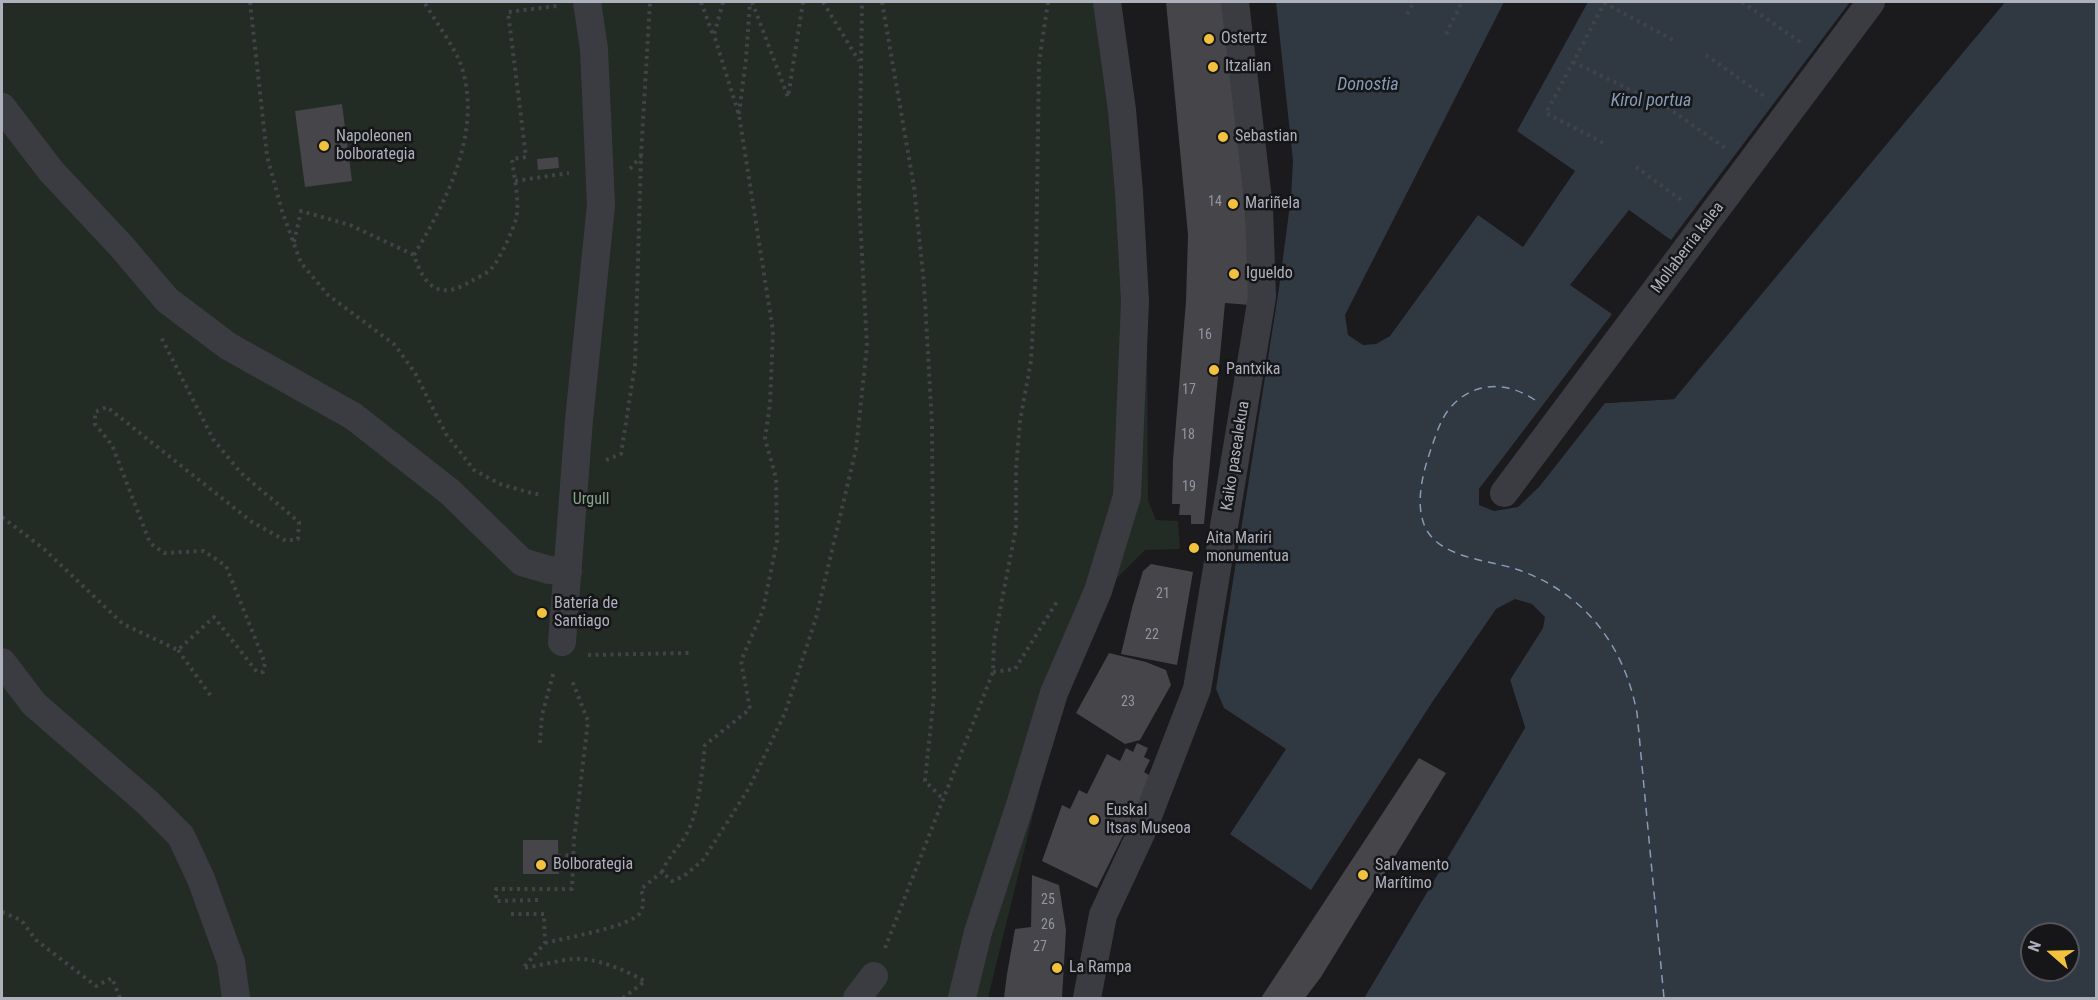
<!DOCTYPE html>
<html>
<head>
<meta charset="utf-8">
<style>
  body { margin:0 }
  #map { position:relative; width:2098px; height:1000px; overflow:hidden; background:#1b1a1d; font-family:"Roboto Condensed",sans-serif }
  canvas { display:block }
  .frame { position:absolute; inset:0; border:3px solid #adb1bc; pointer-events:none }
  .north { position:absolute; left:2020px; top:922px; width:60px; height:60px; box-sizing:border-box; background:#161518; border:2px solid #52535a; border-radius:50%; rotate:290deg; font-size:16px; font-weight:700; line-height:24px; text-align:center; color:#adb1bc }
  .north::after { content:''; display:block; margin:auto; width:21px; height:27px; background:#f2c23e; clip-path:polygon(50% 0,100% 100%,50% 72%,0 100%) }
</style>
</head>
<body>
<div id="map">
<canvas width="2098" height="1000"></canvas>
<div class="frame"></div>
<div class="north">N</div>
</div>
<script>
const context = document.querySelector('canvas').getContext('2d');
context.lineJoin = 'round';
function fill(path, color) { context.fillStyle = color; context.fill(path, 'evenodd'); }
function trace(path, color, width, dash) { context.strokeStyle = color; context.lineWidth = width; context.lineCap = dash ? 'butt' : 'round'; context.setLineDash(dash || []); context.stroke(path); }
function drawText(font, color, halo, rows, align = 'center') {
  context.font = font + ' "Roboto Condensed",sans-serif'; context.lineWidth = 5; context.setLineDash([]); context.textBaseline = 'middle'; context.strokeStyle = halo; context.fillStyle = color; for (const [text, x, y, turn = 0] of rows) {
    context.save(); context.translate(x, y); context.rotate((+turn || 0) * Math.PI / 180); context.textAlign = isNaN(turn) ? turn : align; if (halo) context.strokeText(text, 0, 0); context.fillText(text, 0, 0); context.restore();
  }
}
fill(new Path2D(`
  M2,2H1120L1147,318L1148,500L1156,520L1178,521L1180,549L1145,550L1117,578L1059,709L988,998H2Z`), '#222b24');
fill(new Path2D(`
  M1276,2H1504L1345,315L1348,335L1363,345L1376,344L1390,336L1478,215L1523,247L1575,171L1517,131L1588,2H1850L1671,240L1629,210L1570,285L1612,314L1479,489V505L1494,511L1518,507L1539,487L1605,403L1674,399L2005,2H2096V998H1364L1525,728L1510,680L1543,628L1545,617L1532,604L1515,599L1496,609L1433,701L1311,890L1230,834L1286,749L1224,708L1216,689L1279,288L1291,197L1293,161ZM2032,934H2068V970H2032Z`), '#303841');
fill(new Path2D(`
  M2001,2H2005L1674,399L1605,403L1607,400L1672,396Z
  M1510,680L1525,727L1364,998H1361L1522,727L1507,683Z`), '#1b1a1d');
trace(new Path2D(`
  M1535,400C1507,381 1473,381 1450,408C1440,420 1436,435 1431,449C1423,472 1414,505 1426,529C1442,559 1491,560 1519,570C1585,594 1624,645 1637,713L1664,998`), '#859cb6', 1.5, [8, 6]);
fill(new Path2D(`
  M1166,2H1224L1235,96L1247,232L1250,305L1225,303L1204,524H1191V515H1179L1180,504H1172L1173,460L1186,301L1188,235Z
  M342,104L352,181L305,187L295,111Z
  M558,157L559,168L538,170L537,159Z
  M1151,564L1193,572L1177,665L1121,654L1132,608L1143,571Z
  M1109,653L1146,662L1166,670L1171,685L1140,740L1125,744L1076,713Z
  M1137,743L1148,748L1144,757L1150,760L1144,772L1152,777L1097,888L1042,861L1062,805L1070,809L1079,790L1087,794L1107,754L1120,761L1126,748L1133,752Z
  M1419,758L1446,773L1321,977L1305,998H1261Z
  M523,840H558L559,874H523Z
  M1032,875L1059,885L1066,930L1062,998H1004L1007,974L1015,929L1031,927Z`), '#45454a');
trace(new Path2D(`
  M250,2L267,156L282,211L301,263L328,295L395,345L415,373L446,434L474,470L500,484L531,493L543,495
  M701,2L713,35
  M723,2L714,35L739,115L773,331L770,404L765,439L776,478L777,541L763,610L741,661L750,709L705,745C702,771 699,811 687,833C679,848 669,855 662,872L672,881L684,876L703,860L749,788L785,713L816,618L856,449L867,346L859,200L862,2
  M752,2L788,97L803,2
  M823,2L859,61
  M882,2L914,187L924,284L932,424L934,695L925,781L944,800
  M1742,2L1803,44
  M1604,3L1677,42
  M1407,14L1414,2
  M1446,34L1462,2
  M1706,55L1764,96
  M1573,62L1639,94
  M1667,107L1725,148
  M739,114L746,59L750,2
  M1603,143L1546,113L1605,2
  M1636,167L1684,202
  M630,169L641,156
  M515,181L569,173
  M294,242L301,211L350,225L414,255C424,287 440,301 471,281C477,278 486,274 491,269C499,261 513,230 516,219C520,204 514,176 512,159L526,157L508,12L557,6
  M414,255C447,200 483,131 461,65C455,48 434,19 424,2
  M606,460L621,454L635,365L641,155L650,2
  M2,517L44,549L123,624L178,650L214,617L257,672H263L265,663L226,566L204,551L164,553L150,543L112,445L95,424V412L107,407L252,522L286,541L298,539L299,522L241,473L213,439L160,335
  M178,650L213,699
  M588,655L690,653
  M993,672L1015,669L1058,600
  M540,743L542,715L554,671
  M558,856L573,855
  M538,900L496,901V889H572L574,839L588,721L571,678
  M2,912L21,920L36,940L96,986L112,978L120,998
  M511,914H544L545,943L523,968C539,966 559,960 574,959C598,958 624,970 645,981L623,998
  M545,943C565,938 630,927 640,913C645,905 643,897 641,889L662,872
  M885,948L993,672L994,641L1016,528V469L1020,421L1031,361L1036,269L1039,62L1048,2`), '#414349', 4, [3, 4.5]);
trace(new Path2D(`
  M2,107L51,171L122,247L167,300L228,346L353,416L450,492L522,562L549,570L568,571
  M1504,493L1871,2
  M562,642L579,420L601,205L594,49L587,2
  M2,662L34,704L147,802L181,836L201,879L231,962L236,998
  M857,998L874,976
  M962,998L978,932L1020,805L1054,693L1098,591L1127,496L1135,301L1129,192L1122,110L1107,2
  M1087,998L1103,915L1143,829L1197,689L1262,297L1259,208L1235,2`), '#3b3c42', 28);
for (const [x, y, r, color] of [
  [1209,39,6,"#f2c23e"],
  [1213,67,6,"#f2c23e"],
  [1223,137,6,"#f2c23e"],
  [324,146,6,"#f2c23e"],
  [1233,204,6,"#f2c23e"],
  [1234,274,6,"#f2c23e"],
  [1214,370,6,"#f2c23e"],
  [1194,548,6,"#f2c23e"],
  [542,613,6,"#f2c23e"],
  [1094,820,6,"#f2c23e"],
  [541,865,6,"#f2c23e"],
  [1363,875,6,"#f2c23e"],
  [1057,968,6,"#f2c23e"]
]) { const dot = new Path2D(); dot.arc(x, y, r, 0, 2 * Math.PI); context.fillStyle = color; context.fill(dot); trace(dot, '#161518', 2); }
drawText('14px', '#9396a0', null, [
  ["14",1215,202],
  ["16",1205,335],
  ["17",1189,390],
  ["18",1188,435],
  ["19",1189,487],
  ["21",1163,594],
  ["22",1152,635],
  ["23",1128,702],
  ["25",1048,900],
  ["26",1048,925],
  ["27",1040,947]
]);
drawText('16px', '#adb1bc', '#161518', [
  ["Ostertz",1221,39],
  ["Itzalian",1225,67],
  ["Napoleonen",336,137],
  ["bolborategia",336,155],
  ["Sebastian",1235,137],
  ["Mariñela",1245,204],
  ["Igueldo",1246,274],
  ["Pantxika",1226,370],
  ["Aita Mariri",1206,539],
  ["monumentua",1206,557],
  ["Batería de",554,604],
  ["Santiago",554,622],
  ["Euskal",1106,811],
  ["Itsas Museoa",1106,829],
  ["Bolborategia",553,865],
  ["Salvamento",1375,866],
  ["Marítimo",1375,884],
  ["La Rampa",1069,968]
], 'left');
drawText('16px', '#adb1bc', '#161518', [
  ["Mollaberria kalea",1688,248,-53],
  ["Kaiko pasealekua",1236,456,-81]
]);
drawText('16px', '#85a789', '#161518', [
  ["Urgull",591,500]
]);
drawText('italic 18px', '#859cb6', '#161518', [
  ["Donostia",1368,85],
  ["Kirol portua",1651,101]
]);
</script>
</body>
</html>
